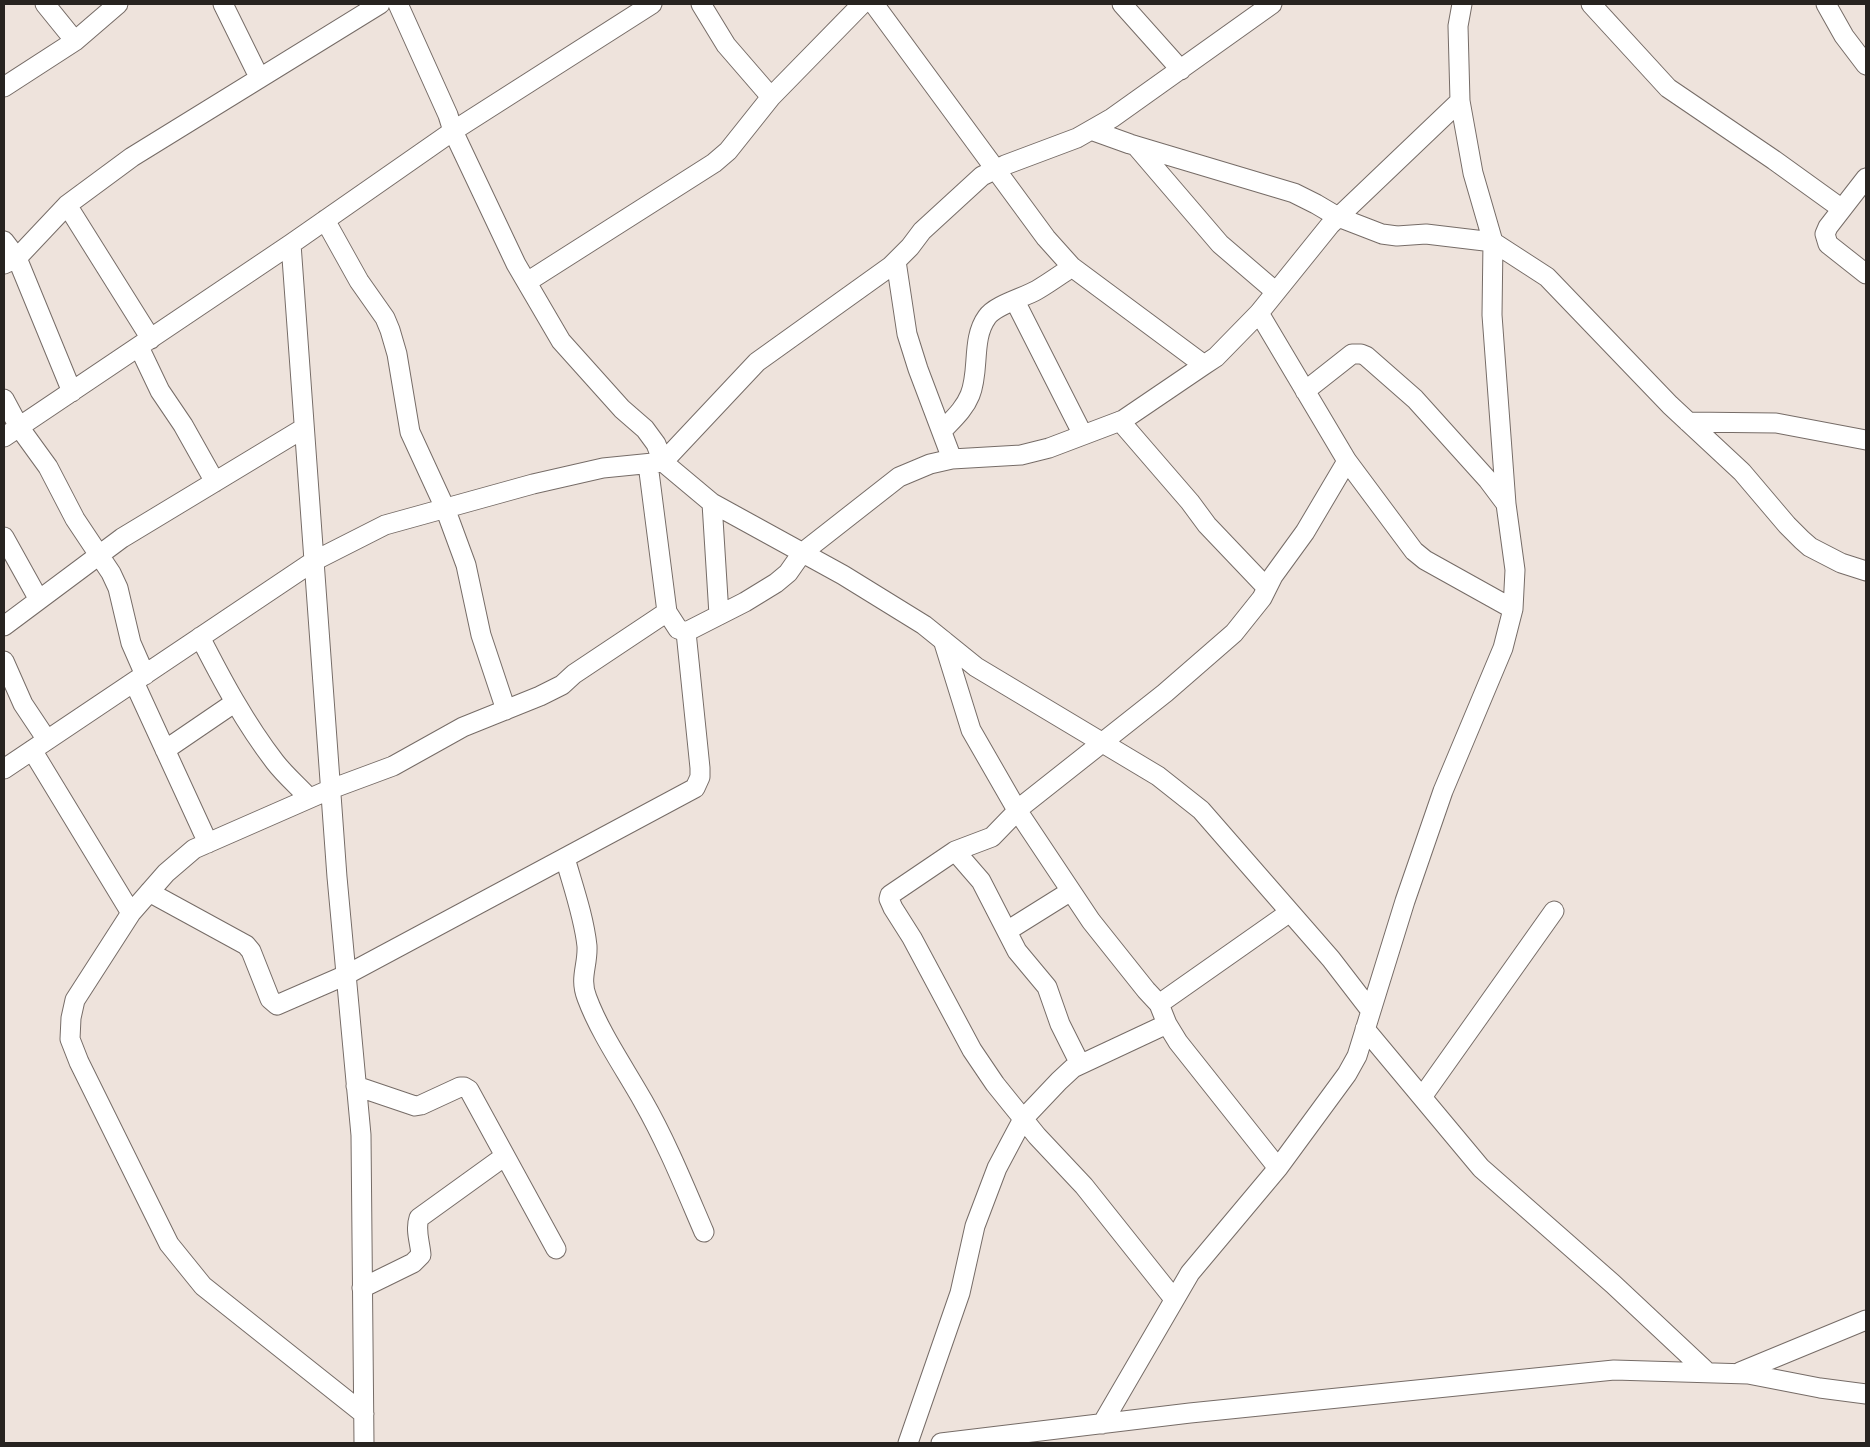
<!DOCTYPE html>
<html>
<head>
<meta charset="utf-8">
<style>
  body { margin:0 }
  #map { position:relative; width:1870px; height:1447px; overflow:hidden; background:#eee3dc; font-family:"DejaVu Sans",sans-serif }
  canvas { display:block }
  .frame { position:absolute; inset:0; border:5px solid #272320; pointer-events:none }
</style>
</head>
<body>
<div id="map">
<canvas width="1870" height="1447"></canvas>
<div class="frame"></div>
</div>
<script>
const context = document.querySelector('canvas').getContext('2d');
context.lineJoin = 'round';
function trace(path, color, width, dash) { context.strokeStyle = color; context.lineWidth = width; context.lineCap = dash ? 'butt' : 'round'; context.setLineDash(dash || []); context.stroke(path); }
const street = new Path2D(`
  M45,4L75,41
  M223,4L259,77
  M398,4L448,115L453,131L516,264L561,341L622,409L645,429L656,444L663,462L712,503L843,575L924,625L976,667L1158,776L1201,810L1331,959L1371,1011
  M701,4L726,45L771,97
  M874,4L1046,238L1072,267L1204,365
  M1122,4L1181,70
  M1591,4L1668,88L1774,160L1842,209
  M1826,4L1844,36L1866,65
  M4,87L75,41L118,4
  M1091,130L1130,144L1294,193L1316,204L1338,217L1382,234L1397,236L1426,234L1493,242L1547,277L1670,405L1742,472L1787,525L1802,540L1810,547L1841,563L1866,571
  M1136,146L1220,244L1276,292
  M1866,178L1828,227L1825,234L1828,244L1866,274
  M67,205L151,339
  M325,220L359,281L385,318L390,330L397,354L410,432L445,508L466,565L481,635L506,710
  M4,241L17,258L72,392
  M291,244L337,877L361,1135L364,1443
  M896,261L907,334L918,369L952,459
  M4,264L17,258L67,205L132,157L380,4
  M527,282L714,163L728,151L771,97L862,4
  M1015,301L1083,435
  M1259,313L1347,461L1414,551L1425,560L1513,609
  M139,347L160,391L183,425L215,482
  M1305,391L1352,354H1361L1366,356L1415,399L1488,480L1506,504
  M4,399L19,427L48,467L75,519L111,573L118,588L131,643L145,675
  M1120,421L1190,502L1207,525L1267,588
  M1688,422L1776,423L1866,440
  M942,431C952,420 964,410 970,395C980,371 971,339 987,317C995,305 1023,298 1037,290C1049,283 1060,275 1072,267
  M4,437L291,244L453,131L652,4
  M648,464L667,612L678,629L686,632L745,602L776,583L788,573L802,553L899,477L930,464L952,459L1021,455L1049,448L1123,420L1204,365L1216,357L1259,313L1330,225L1460,101
  M712,503L719,615
  M4,537L39,600
  M4,626L122,538L304,428
  M200,637C222,680 245,723 275,762C285,775 298,786 309,798
  M943,640L971,730L1017,810L1091,921L1146,990L1159,1004L1167,1024L1178,1042L1278,1168
  M4,661L23,704L47,740
  M134,682L208,843
  M32,750L131,913
  M165,750L234,703
  M4,769L314,561L385,525L533,484L603,468L663,462L757,362L891,266L910,247L922,231L982,176L1005,165L1077,138L1112,118L1272,4
  M955,851L981,881L1017,951L1047,987L1060,1024L1080,1064
  M565,858C573,886 584,917 587,946C588,966 579,978 587,998C600,1033 625,1069 643,1101C667,1143 685,1188 704,1232
  M149,892L246,945L251,951L270,999L277,1005L346,975L695,788L700,777V768L686,632
  M1007,931L1071,891
  M1159,1004L1290,912
  M1365,1029L1481,1168L1613,1284L1708,1373
  M356,1086L415,1106L421,1105L460,1087H464L469,1090L556,1249
  M1422,1097L1554,911
  M362,1288L413,1263L421,1255C420,1242 415,1230 419,1218L505,1156
  M1174,1299L1084,1186L1037,1136L995,1084L972,1050L912,938L893,908L889,899L890,895L955,851L992,837L1022,806L1165,693L1234,633L1262,598L1273,576L1305,532L1347,461
  M1740,1372L1866,1320
  M364,1414L203,1286L169,1244L79,1062L70,1039L71,1018L75,1000L131,913L166,873L194,849L331,789L393,766L463,727L540,696L562,685L574,674L667,612
  M1102,1424L1190,1273L1278,1168L1347,1074L1357,1056L1405,901L1443,791L1503,648L1513,609L1515,570L1506,504L1492,315L1493,242L1473,173L1460,101L1458,26L1462,4
  M908,1443L960,1293L975,1226L997,1168L1023,1119L1059,1081L1073,1068L1167,1024
  M941,1443L1190,1413L1614,1370L1748,1374L1820,1388L1866,1394`);
trace(street, '#766c67', 21);
trace(street, '#fff', 19);
</script>
</body>
</html>
